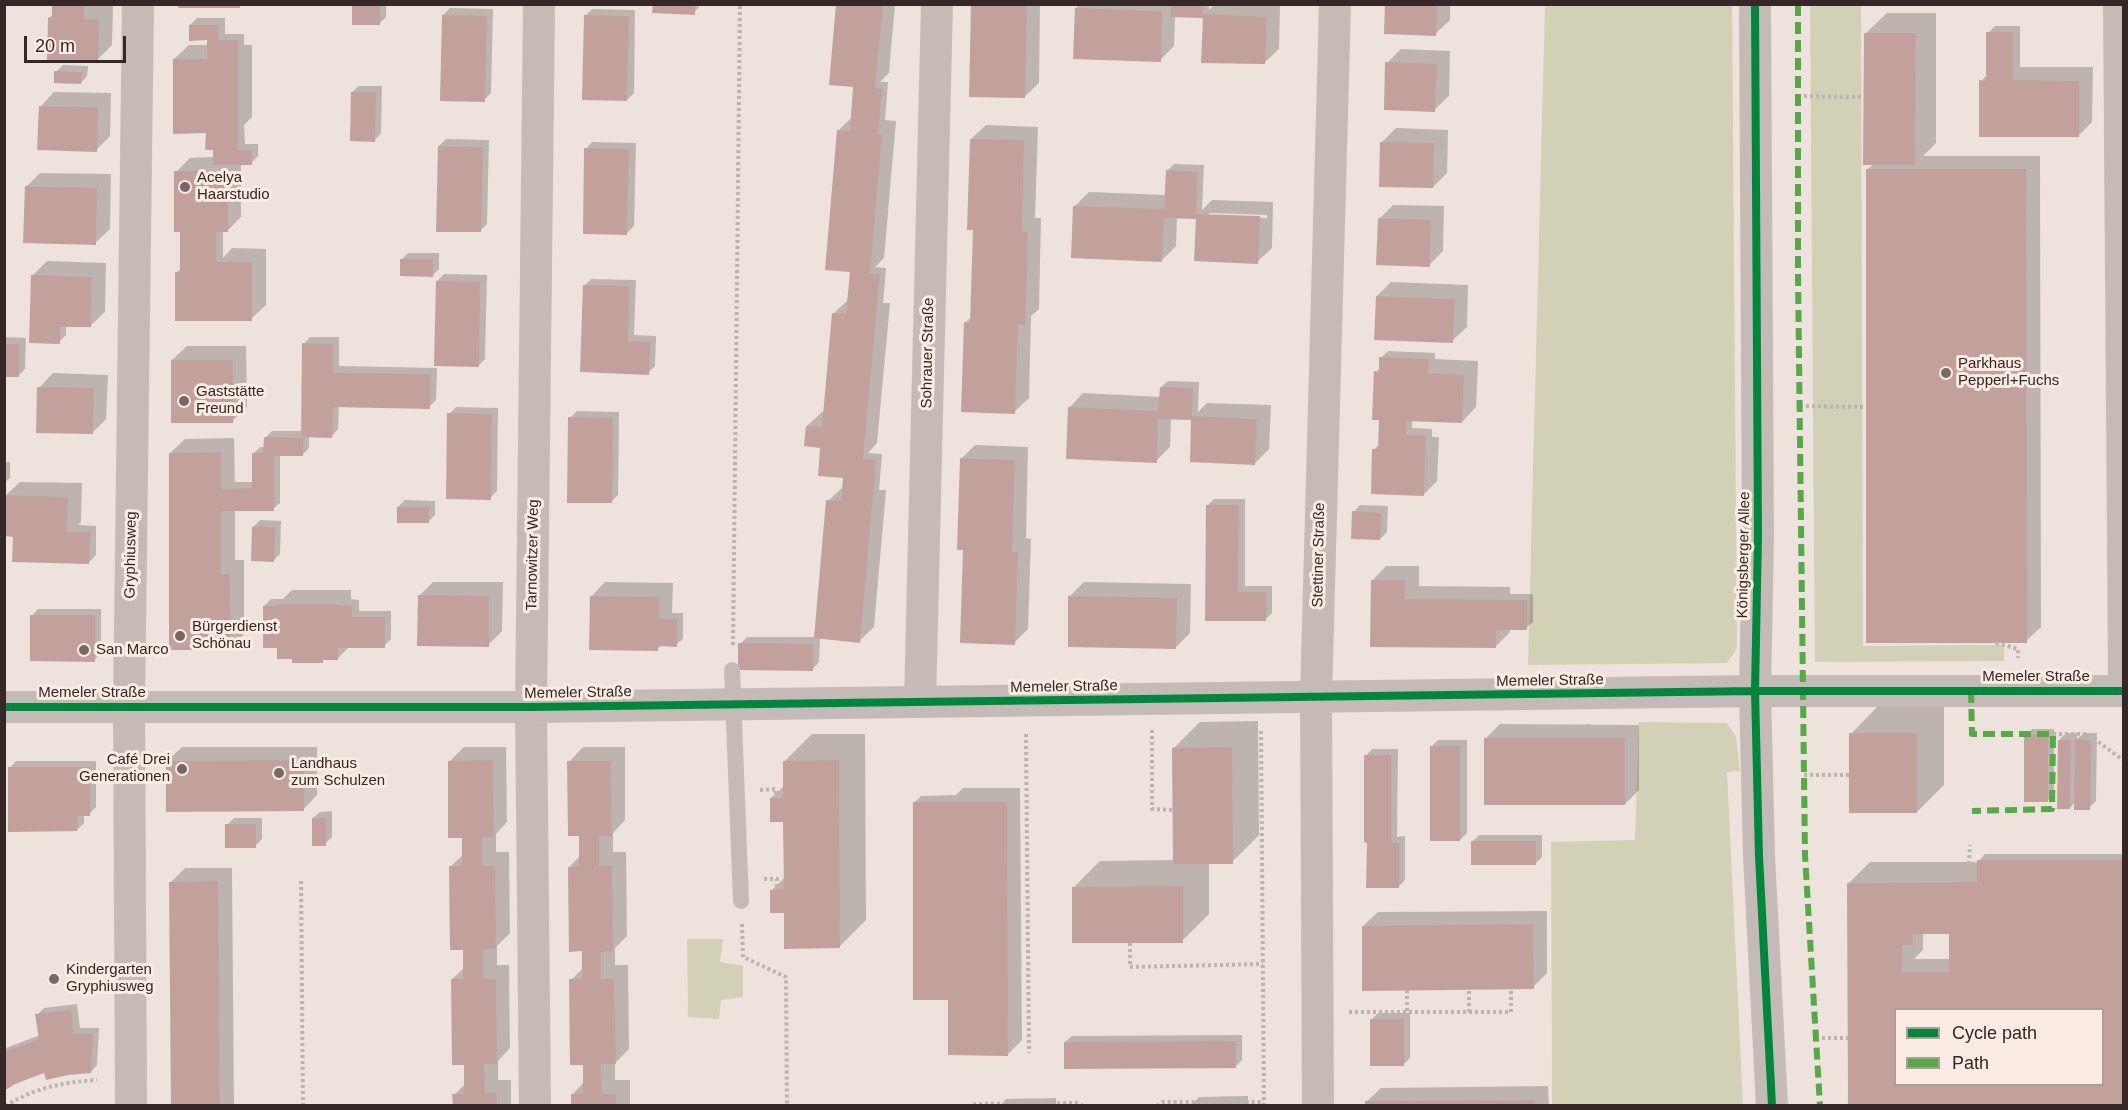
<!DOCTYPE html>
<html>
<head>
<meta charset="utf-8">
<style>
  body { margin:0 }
  #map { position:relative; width:2128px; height:1110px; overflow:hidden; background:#ede2dc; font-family:Arial,sans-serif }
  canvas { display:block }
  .frame { position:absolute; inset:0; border:6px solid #352725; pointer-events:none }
  .legend { position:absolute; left:1894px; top:1008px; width:210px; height:78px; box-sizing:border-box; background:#faebe3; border:2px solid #ab9d97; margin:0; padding:8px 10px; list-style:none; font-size:18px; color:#352725 }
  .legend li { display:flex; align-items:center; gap:12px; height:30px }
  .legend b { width:30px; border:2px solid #ab9d97 }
  .scale { position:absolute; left:24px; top:36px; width:102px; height:27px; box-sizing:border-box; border:3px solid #352725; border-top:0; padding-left:8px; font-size:18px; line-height:21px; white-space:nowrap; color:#352725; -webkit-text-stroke:4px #faebe3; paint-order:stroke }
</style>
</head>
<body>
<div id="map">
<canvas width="2128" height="1110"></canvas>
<div class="frame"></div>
<ul class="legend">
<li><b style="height:8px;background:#00873e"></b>Cycle path</li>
<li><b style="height:8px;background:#54aa44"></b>Path</li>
</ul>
<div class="scale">20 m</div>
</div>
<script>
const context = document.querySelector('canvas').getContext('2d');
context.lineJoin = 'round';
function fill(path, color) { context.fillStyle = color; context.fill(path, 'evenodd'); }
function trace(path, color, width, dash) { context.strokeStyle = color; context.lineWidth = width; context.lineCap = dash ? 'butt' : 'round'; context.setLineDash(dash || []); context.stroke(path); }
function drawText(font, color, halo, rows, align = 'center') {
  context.font = font + ' Arial,sans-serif'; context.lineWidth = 6; context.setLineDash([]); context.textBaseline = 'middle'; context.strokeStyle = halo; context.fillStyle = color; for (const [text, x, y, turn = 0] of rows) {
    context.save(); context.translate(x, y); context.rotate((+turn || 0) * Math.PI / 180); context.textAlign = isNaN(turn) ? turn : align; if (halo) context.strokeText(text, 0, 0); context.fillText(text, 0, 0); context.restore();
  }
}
fill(new Path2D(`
  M1545,5H1732L1737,648L1727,663L1528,665Z
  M1810,5H1861L1863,646L2004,645V661L1815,662Z
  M1639,722L1727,723L1736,737L1740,771L1727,772L1743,1105H1552L1551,842L1635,840Z
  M687,939H723L720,962L743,966V997L721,1000L719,1019L688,1017Z`), '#d2d1b6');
fill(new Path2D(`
  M54,4L113,5L112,45L98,59L49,18L54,14Z
  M353,4H386V17L379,24Z
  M654,4H701L694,13Z
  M837,4H895L889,73L880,82H888L885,120L896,121L884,258L875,267L886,268L883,303H890L877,443L868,453L882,454L879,490H886L874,627L859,641L820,637L819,662L813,669L740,644L747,637H816L828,501L843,487L844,477L807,426L822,412H825L833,314L848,300L852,270L838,131L852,117L855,85Z
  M972,4H1040L1039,83L1024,97Z
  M1080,4H1209V10L1215,4H1280L1279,49L1264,63L1204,15L1175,16L1174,46L1160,60L1076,8Z
  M1387,4H1450V20L1435,34Z
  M450,8L493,9L491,93L484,100L443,15Z
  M592,9L635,10L634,93L627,100L585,16Z
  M1887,13H1936V143L1923,156H2040L2041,627L2026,641L1867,170L1873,164L1865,34Z
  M197,18H225V34H244V45H252V117L244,125L245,144H258V156L251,163H241V217L227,231H223V258L232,248L266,249V305L251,319L176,273L181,268V233L176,172L190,158L214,157L215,148L174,59L189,45H208V39L190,25Z
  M1995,26H2020V67H2093L2092,122L2078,136L1981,81L1988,74V33Z
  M1401,49L1450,51L1449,96L1434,110L1387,63Z
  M63,65L88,66L87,76L81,83L56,72Z
  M359,86H382L381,133L375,140L352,92Z
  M54,92L111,93L110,136L96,150L40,107Z
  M986,125L1038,127L1035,218H1041L1039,309L1031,316L1029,398L1014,412L965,323L972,316L974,229L971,139Z
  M1396,128L1448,130L1447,173L1433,187L1381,143Z
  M446,139L489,140L487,224L480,231L439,146Z
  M592,142L636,143L634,226L627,233L586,149Z
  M1174,164L1204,165L1202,210L1212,200L1273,202L1272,248L1257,262L1197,217H1177L1176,246L1162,260L1074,207L1089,192L1166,195L1167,171ZM1209,213L1267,215V218L1209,216Z
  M40,173L111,174L110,229L95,243L26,187Z
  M1393,205L1444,206L1443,251L1429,265L1379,219Z
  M408,253H439V269L432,276L402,259Z
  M47,261L106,263L105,312L90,326L66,325V335L59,342L32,276Z
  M444,274L487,275L485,359L478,366L437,281Z
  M591,279L636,280L634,335L656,336L655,366L648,373L584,286Z
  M1391,282L1468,285L1467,327L1452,341L1377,296Z
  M4,337L26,338L25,369L18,376L4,375Z
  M310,337H339V366L437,368L436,400L429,407L339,406L338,429L332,436H309V448L302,455L280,454V503L273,509L235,510V560H244V634L230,648L170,453L185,439L234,438L235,482H253V454L260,447H265V438L272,431H303L304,344Z
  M187,346H246L247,407L232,421L172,360Z
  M1388,351L1435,353V359L1478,361L1476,407L1462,422L1412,420V428L1432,429V437H1439L1437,481L1423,495L1374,450L1379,444L1380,419L1376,372L1381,367V358Z
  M53,373L108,375L106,419L92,433L39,388Z
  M1168,381L1199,382L1198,412L1207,403L1271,405L1269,449L1255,463L1193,418H1171L1170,447L1156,461L1069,408L1083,393L1161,397V387Z
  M456,407L498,408L497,491L490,498L449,414Z
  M577,411L619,412L618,495L611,502L570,418Z
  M975,445L1028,447L1026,538L1031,539L1028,629L1014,643L965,549L961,459Z
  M4,462H10V478L4,483Z
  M20,482L82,483L81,522L78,525L96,526V555L89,562L14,537L5,496Z
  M1214,499H1245V586H1272V613L1265,620L1206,619L1207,506Z
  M405,500L435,501V515L428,522L398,507Z
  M1360,505L1388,506L1387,532L1380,539L1354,512Z
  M260,520L281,521L280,554L273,561L253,527Z
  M1386,566H1419V586L1510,587V594H1533V622L1526,628H1510V632L1496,646H1372V581Z
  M433,582H503L502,631L488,645L419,596Z
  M605,582L673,583L672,613H683V639L676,645H662L658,649L591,597Z
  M1084,582L1191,584L1190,633L1176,647L1070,596Z
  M292,590H351V599L359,600V611H391V639L384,646H350L337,659L293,658L278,646L264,606L271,599H283Z
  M38,609H101V654L94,660L32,616Z
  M1878,706L1944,707V785L1917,812L1851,734Z
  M1258,721L1259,835L1232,862H1209V914L1182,941L1073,888L1100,861L1174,860L1173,749L1200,722Z
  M1500,724L1639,725V790L1625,804L1486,738Z
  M2032,729H2054V794L2048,800L2026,736Z
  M2066,733H2077V739L2084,733H2097L2096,801L2089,808L2076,801L2070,808L2059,740Z
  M812,734H865L866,920L839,947L786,911L772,890L785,877V820L771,798L785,785V761Z
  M1438,740H1467V833L1460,840L1431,747Z
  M182,747H317V795L303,810L167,761Z
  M464,747H506L507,822L496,834V852H509L510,933L497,946V965H509L510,1048L498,1061V1080H511V1106H454V1095L466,1083V1063L452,979L465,967V948L451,866L464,854L463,836L449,762Z
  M583,747H625V820L613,833V852H626L627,936L615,948V965H628L629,1049L615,1063V1080H630V1106H572V1095L584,1082V1063L571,980L583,968V950L569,867L581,855L580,835L569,762Z
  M1372,749H1398L1397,837L1405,836V880L1398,887L1366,756Z
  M16,761H96V807L89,814H84V823L77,830L10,768Z
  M963,788H1020L1022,1040L1008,1054L950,998L914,803L921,796L956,795Z
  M332,811V837L325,844L313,818L320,812Z
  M234,818H262V839L255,846L227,825Z
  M1479,835H1542V857L1535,864L1472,842Z
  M1985,854H2124V1106H1850L1849,883L1870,862H1978ZM1923,932H1950V959H1914L1923,950ZM1896,1010H2102V1084H1896Z
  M185,868H232L234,1106H173L171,882Z
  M1547,911V973L1533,987L1363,926L1378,912Z
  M77,1004L80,1028H99L97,1065L91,1072L46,1071L14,1083L4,1089V1045L6,1048L40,1035L37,1015L44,1008Z
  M1378,1013H1410V1058L1403,1065L1372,1019Z
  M1242,1035V1060L1235,1067L1065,1042L1072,1036Z
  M1548,1086L1549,1106H1366V1102L1381,1088Z
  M1248,1096V1106H1190L1199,1097Z
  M1056,1098V1106H1000L1006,1099Z`), '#0003');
fill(new Path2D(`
  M52,4H84V19H99L98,61L47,60L48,17L52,18Z
  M178,4H240V8H178Z
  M352,4H380V25H352Z
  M653,4H695V15L652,13Z
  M836,4H883L875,88L882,89L878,134H882L870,274H880L863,459L876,460L860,643L814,638L826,500L841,501L843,478L818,476L820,448L804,446L806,426L822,427L832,313L846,314L850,272L825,270L837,130L850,131L853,87L829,85Z
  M971,4H1027L1025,98L969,97Z
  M1171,4H1203V14L1267,17L1265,64L1201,63L1203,18L1170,17Z
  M1385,4H1437L1436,36L1384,34Z
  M1075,8L1162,11L1161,62L1073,59Z
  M442,15L487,16L485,102L440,101Z
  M584,15L629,16L627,101L582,100Z
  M189,25H219L218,40H238V150H252V165H213V150H205L206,133L173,134V59H207V40L189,41Z
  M1986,32H2013V80L2079,81V137H1979V80L1986,81Z
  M1864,33H1916L1915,165H1863Z
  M1385,62L1437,64L1435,112L1384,110Z
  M54,71L82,72L81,84L54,83Z
  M351,92H376L375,142L350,141Z
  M39,106L98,107L97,152L37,150Z
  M970,139L1024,140L1022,232H1028L1025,325L1018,324L1015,414L961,412L964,322L970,323L973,230H967Z
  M1380,142L1434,143L1433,188L1379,187Z
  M438,146L483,147L481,232H436Z
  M584,148L629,149L627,235L583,234Z
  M1866,169H2026L2027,643H1866Z
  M1166,170L1197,172L1196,214L1260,216L1258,264L1194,261L1196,219L1164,218L1162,262L1071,258L1073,206L1164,209Z
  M174,171H228V232H216V262H252V321H175V272H180V232H174Z
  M25,186L97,188L96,245L23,243Z
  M1378,218L1431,220L1430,267L1376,265Z
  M400,259H433V277L400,276Z
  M31,275L92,277L91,327H60V344L29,343Z
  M436,281L480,282L479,367L434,366Z
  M583,285L629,286L628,341L650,342L649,375L580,372Z
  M1376,296L1455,299L1453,343L1374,340Z
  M302,343L333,344V373L430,374V409L333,407L332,438L301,437Z
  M4,344H19V377H4Z
  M1379,357L1429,359L1428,373L1464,375L1462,423L1406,421V435H1426L1424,496L1371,494L1372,449H1378L1379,420H1372L1374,371L1379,372Z
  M171,360H233V423H171Z
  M37,387L94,388L93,434L36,433Z
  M1160,387L1193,388L1192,416L1257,419L1255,465L1190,462L1191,420L1158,419L1157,463L1066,459L1068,407L1158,411Z
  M447,413L492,414L491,500L446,499Z
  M568,417L613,418L612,503H567Z
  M264,437L303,438V456H274V511H221V574H230L231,650H169V453L221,452V489L252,488V453H263Z
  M960,458L1015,460L1012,552H1018L1015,645L960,643L963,550H957Z
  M4,495L68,497L67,532H90L89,564L12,562L13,537L4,536Z
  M1206,505H1239L1238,592H1266V621H1205Z
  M397,507H429V523H397Z
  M1352,511L1382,513L1380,540L1351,539Z
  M252,527H275L274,562L251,561Z
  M1371,580H1405V599L1527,600V630H1496V648L1370,647Z
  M418,595L489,596V647L417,646Z
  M590,596L659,597V619H677V647L658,646V651L589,650Z
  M1068,596L1177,598L1176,649L1068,647Z
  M277,604H338V605L352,606V617H385V648H338V660H323V663H292V659H277V648H263V606H277Z
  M30,615H95V662L30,661Z
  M738,643L813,644V671L738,670Z
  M1849,733H1917V813H1849Z
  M2024,735H2048V802H2024Z
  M1484,738H1625V805H1484Z
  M2075,739L2091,740L2090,810H2074Z
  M2058,740H2071L2070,809H2057Z
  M1430,746H1460V841H1430Z
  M1232,747L1233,864H1173L1172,748Z
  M1364,755H1391V843H1399V888H1366L1367,843L1364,842Z
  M304,760V811L166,812V761Z
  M493,760L494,838L482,837V866H495L496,949H483V979H496L497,1064H484L485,1093H497V1106H453L452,1094H464V1065H452L451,979H463V950H450L449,866H462V838H448V761Z
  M839,760L840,948L784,949V913H770V890L784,889L783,822H770V798H783V761Z
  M567,761H611L612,836H599V866H612L613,951L601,952V979H614L616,1064H601L602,1094H616V1106H571V1094H583V1065H570L569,979H582V951L569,952L568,867L579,866V836H568Z
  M8,767H90V816H78L77,831L8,832Z
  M913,802H1007L1008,1056L948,1055V1000H913Z
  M312,818H326V846H312Z
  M225,824H256V848H225Z
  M1471,841H1536V865H1471Z
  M1977,860H2124V1106H1848L1847,883L1977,882ZM1913,934H1949V972H1902V945H1913ZM1896,1010H2103V1084H1896Z
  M218,881L220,1106H171L169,882Z
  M1183,886V943H1072V887Z
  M1533,924L1534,989L1362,991V926Z
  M71,1010L73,1034H93L91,1073L68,1075L46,1080L44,1073L15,1084L4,1091V1052L39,1039L35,1014Z
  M1370,1019H1404V1066H1370Z
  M1236,1041V1068L1064,1069V1042Z
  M1535,1100V1106H1365V1101Z`), '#c2a19d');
trace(new Path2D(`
  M1798,96L1864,97
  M1800,406L1866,407
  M1996,643L2018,649V658
  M733,645L740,4
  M1152,730V809L1172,810
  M1261,731L1264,1106
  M1026,734L1029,1053
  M2053,734H2088L2124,761
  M1522,738V725
  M1588,738V724
  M1804,775H1849
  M760,790L776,789V798
  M764,879H777V889
  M301,881L303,1106
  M1968,882L1970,845
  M742,924L743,957L786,977L787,1106
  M1130,943V967L1263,964
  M1407,990V1012
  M1349,1012H1511V989
  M1469,1012V989
  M1816,1038H1848
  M5,1106C35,1088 63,1082 97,1080
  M975,1106V1104L1078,1103L1083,1106
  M1157,1106L1162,1102H1264`), '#bdb3af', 4, [3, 3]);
trace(new Path2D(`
  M732,670L741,901`), '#c5bab6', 16);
trace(new Path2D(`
  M1755,4L1758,537L1755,691L1759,856L1772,1106
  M2119,4L2124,674
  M920,702L937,4
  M4,707H531L1755,691H2124
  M131,1106L129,706L138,4
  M535,1106L531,707L539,4
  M1318,1106L1316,697L1335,4`), '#c5bab6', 32);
trace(new Path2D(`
  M1798,4V274L1804,775L1805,855L1820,1106
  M1971,691L1972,734H2053L2052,809L1972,811`), '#54aa44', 6, [12, 6]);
trace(new Path2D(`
  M1755,4L1758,537L1755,691L1759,856L1772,1106
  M4,707H531L1755,691H2124`), '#00873e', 8);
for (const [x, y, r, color] of [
  [185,187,6,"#756865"],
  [1946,373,6,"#756865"],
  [184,401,6,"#756865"],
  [180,636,6,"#756865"],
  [84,650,6,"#756865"],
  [182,769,6,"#756865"],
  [279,773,6,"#756865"],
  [54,979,6,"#756865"]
]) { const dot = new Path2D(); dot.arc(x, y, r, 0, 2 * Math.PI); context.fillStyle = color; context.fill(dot); trace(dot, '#faebe3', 2); }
drawText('15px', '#352725', '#faebe3', [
  ["Acelya",197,178],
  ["Haarstudio",197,195],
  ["Parkhaus",1958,364],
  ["Pepperl+Fuchs",1958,381],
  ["Gaststätte",196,392],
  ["Freund",196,409],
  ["Bürgerdienst",192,627],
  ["Schönau",192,644],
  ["San Marco",96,650],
  ["Café Drei",170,760,"right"],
  ["Generationen",170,777,"right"],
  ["Landhaus",291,764],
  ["zum Schulzen",291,781],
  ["Kindergarten",66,970],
  ["Gryphiusweg",66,987]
], 'left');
drawText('15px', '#352725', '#faebe3', [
  ["Sohrauer Straße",928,353,-89],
  ["Gryphiusweg",131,555,-89],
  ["Tarnowitzer Weg",533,555,-89],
  ["Stettiner Straße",1319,555,-89],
  ["Königsberger Allee",1744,555,-89],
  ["Memeler Straße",2036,677],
  ["Memeler Straße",1550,681,-1],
  ["Memeler Straße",1064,687,-1],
  ["Memeler Straße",92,693],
  ["Memeler Straße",578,693,-1]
]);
</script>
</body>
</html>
